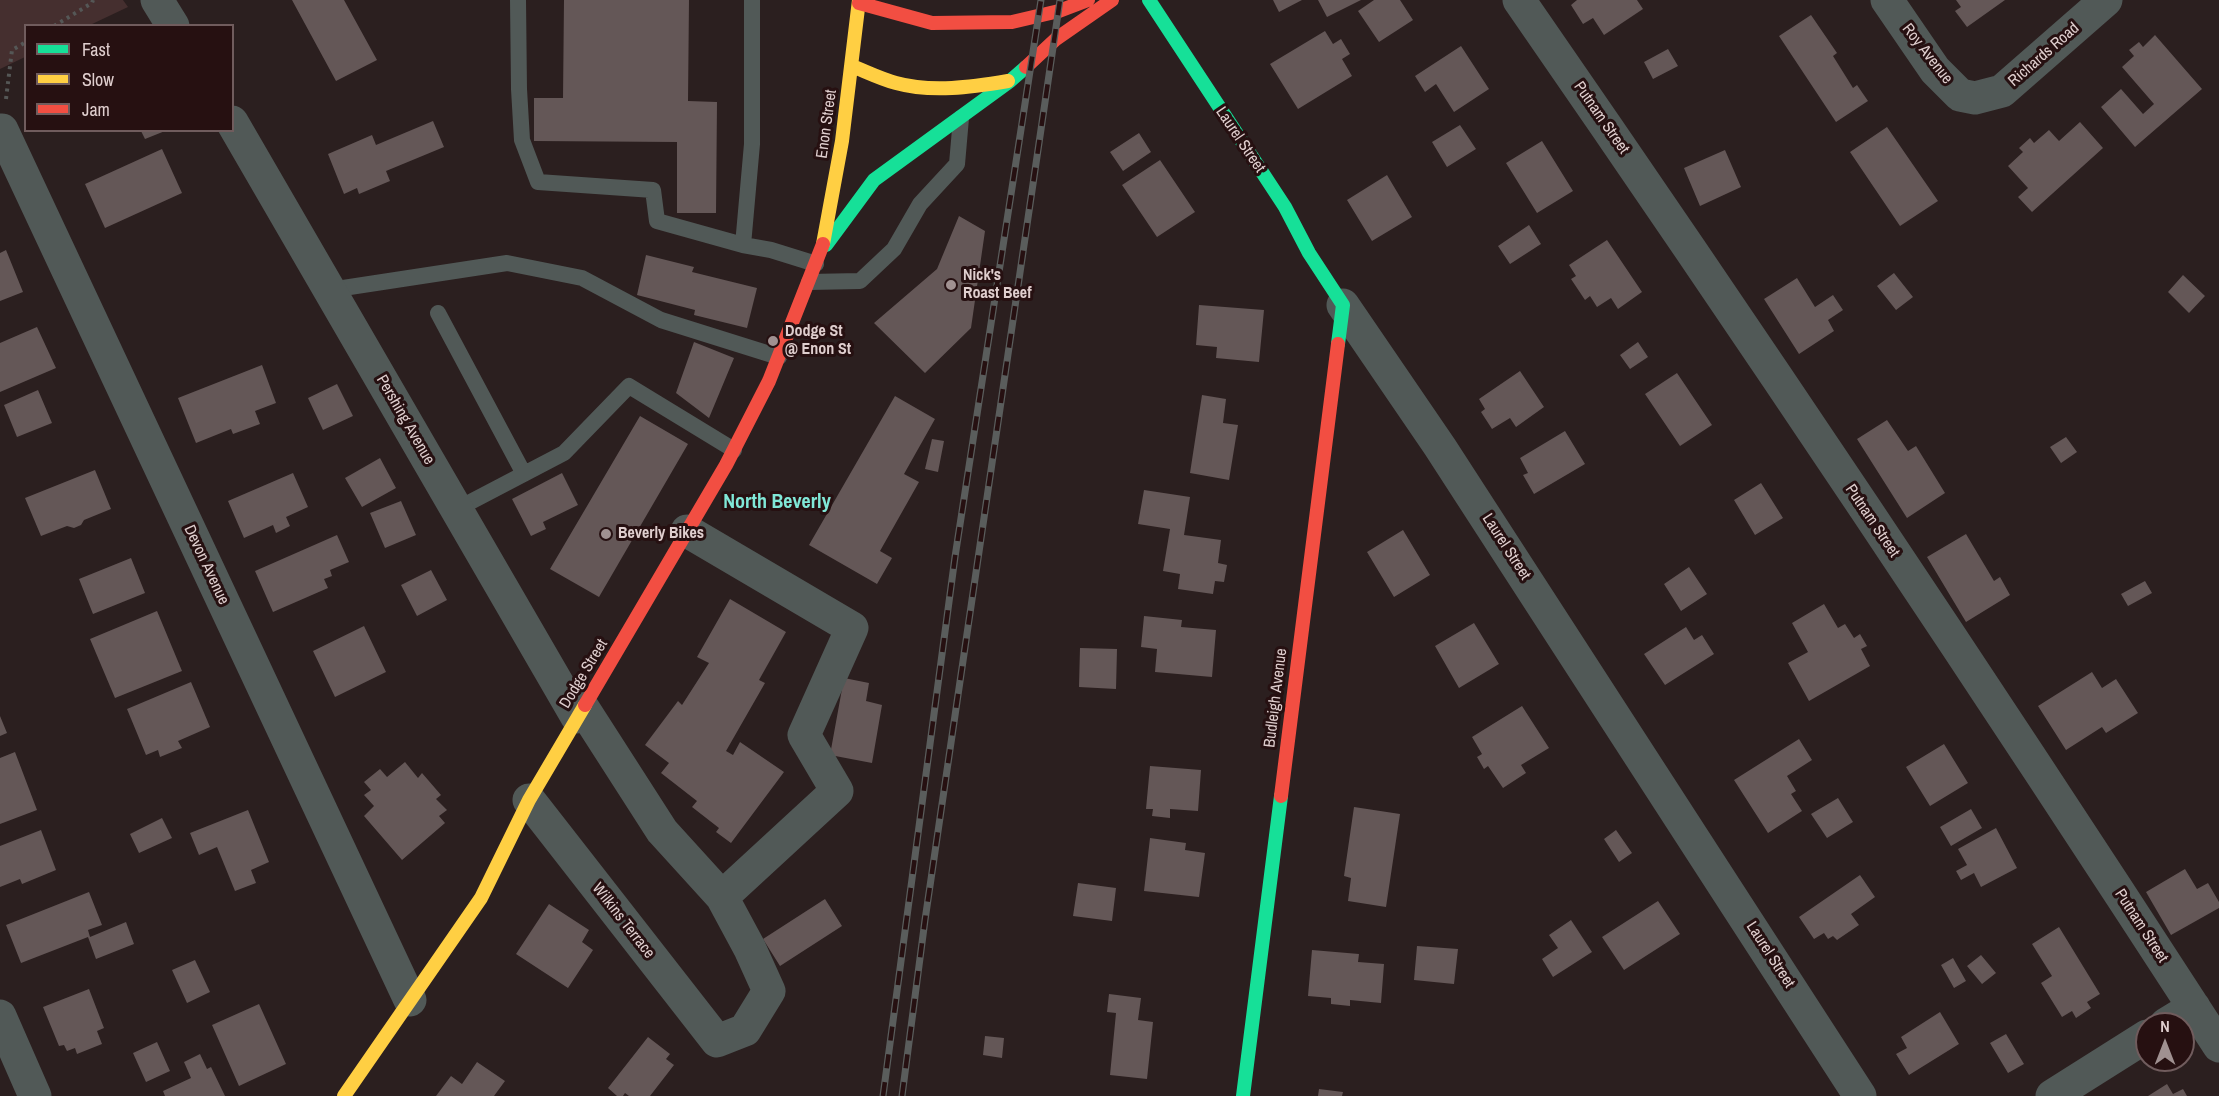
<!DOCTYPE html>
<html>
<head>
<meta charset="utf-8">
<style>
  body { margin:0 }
  #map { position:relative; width:2219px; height:1096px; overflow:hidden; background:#2b1f1f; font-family:"Archivo Narrow",sans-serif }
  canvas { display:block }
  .legend { position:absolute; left:24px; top:24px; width:210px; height:108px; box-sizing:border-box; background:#261011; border:2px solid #705c5d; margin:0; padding:8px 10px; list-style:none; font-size:18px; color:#dfcece }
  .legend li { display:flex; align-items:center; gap:12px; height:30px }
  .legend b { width:30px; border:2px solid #705c5d }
  .north { position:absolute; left:2135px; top:1012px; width:60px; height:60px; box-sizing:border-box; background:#261011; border:2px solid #705c5d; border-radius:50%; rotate:0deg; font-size:16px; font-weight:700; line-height:24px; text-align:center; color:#dfcece }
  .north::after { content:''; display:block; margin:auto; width:21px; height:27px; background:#a09191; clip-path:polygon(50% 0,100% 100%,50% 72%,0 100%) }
</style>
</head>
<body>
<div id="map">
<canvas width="2219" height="1096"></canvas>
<ul class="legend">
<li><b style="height:8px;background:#16e098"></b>Fast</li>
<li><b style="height:8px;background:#ffcf43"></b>Slow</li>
<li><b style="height:8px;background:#f24e42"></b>Jam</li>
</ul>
<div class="north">N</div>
</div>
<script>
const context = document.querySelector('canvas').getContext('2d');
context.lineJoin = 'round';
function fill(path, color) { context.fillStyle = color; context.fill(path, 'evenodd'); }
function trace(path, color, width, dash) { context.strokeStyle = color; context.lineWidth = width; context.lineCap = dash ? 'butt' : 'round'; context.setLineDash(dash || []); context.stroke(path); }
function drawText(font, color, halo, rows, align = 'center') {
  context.font = font + ' "Archivo Narrow",sans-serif'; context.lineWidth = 6; context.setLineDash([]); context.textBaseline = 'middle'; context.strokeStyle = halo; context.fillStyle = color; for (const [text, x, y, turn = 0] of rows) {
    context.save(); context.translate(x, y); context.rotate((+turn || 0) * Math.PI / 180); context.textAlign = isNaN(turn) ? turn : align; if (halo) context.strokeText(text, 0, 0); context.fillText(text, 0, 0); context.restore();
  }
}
fill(new Path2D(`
  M0,0H123L128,7L90,25L26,26L25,57L0,69Z`), '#452f2f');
fill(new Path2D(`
  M292,0H344L377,60L336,81Z
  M564,0H689L688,101L717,102L716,213H677V142L534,141V98H563Z
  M1273,0H1302L1279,12Z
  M1318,0H1361L1327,17Z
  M1374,0H1400L1413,20L1379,42L1358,11Z
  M1577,0H1637L1643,9L1604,35L1593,18L1583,24L1571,5Z
  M1956,0H2005L1967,27L1955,11L1961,7Z
  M1811,15L1837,53L1833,56L1853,88L1857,85L1868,101L1836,122L1779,36Z
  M1325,31L1333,44L1341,39L1350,54L1342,59L1352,76L1298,109L1270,64Z
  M2155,35L2202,89L2135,147L2101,107L2121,89L2143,114L2154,104L2122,67L2134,56L2129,50L2139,42L2143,47Z
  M1461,46L1489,89L1454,112L1436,84L1425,92L1415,76Z
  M1668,49L1678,66L1653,79L1644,62Z
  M433,121L444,147L386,171L390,181L359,194L357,188L344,194L328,154L372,135L376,145Z
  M2080,122L2103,148L2032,212L2018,197L2028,188L2008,166L2023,152L2019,148L2030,138L2034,143L2049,130L2059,141Z
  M1460,125L1476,149L1447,167L1432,142Z
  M1887,127L1938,201L1900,226L1850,152Z
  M141,131H165L145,139Z
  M1139,133L1151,152L1123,171L1110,152Z
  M1542,141L1573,191L1537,213L1506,163Z
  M162,149L182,193L105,228L85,184Z
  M1725,150L1741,187L1700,206L1684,168Z
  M1160,160L1195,212L1157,237L1122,185Z
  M1387,175L1412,217L1372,241L1347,200Z
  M959,216L985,231L971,328L925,373L874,323L937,269Z
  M1529,225L1541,244L1510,264L1498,246Z
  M1607,240L1642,292L1618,309L1611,298L1597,307L1590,296L1585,300L1571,279L1576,276L1569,265Z
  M6,250L23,292L0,301V253Z
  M646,255L694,267L692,272L757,288L747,328L694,315L695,310L637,295Z
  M1894,273L1913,297L1896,310L1877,286Z
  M2183,275L2205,296L2189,313L2168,292Z
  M1797,278L1815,307L1833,295L1843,310L1828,320L1834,331L1799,354L1764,299Z
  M1199,305L1264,310L1259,362L1216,358L1217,347L1196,345Z
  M37,327L56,368L0,392V343Z
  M694,342L734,358L709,418L676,393Z
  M1638,342L1648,357L1630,369L1620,355Z
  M262,365L276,403L255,411L260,424L233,434L231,429L196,443L178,398Z
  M1520,371L1544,407L1516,427L1510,418L1492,429L1481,412L1485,409L1479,399Z
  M1677,373L1712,425L1680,446L1645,394Z
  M337,384L353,416L323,430L308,398Z
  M38,390L52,423L17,437L4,405Z
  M1202,395L1226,399L1223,423L1238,425L1229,480L1190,473Z
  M895,396L935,419L904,474L919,482L880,551L892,558L877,584L809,545Z
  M640,416L688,444L599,597L550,569Z
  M1887,420L1908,451L1916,446L1945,493L1907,518L1857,439Z
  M1565,431L1585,464L1534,494L1523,475L1528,473L1520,458Z
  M2066,437L2077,452L2061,463L2050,447Z
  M932,439L944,441L938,472L925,469Z
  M380,458L396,488L362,507L345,478Z
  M95,470L111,509L84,520L81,525L74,528L67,526L41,536L25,498Z
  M293,473L308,507L286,517L290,526L276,533L273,525L244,538L228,501Z
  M562,473L578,505L543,522L546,529L531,536L512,499Z
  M1761,483L1783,518L1755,535L1734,500Z
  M1144,490L1190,497L1184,535L1221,540L1218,563L1227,565L1224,582L1215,581L1213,594L1178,589L1180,574L1163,571L1170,529L1138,524Z
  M401,501L416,535L385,548L370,513Z
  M1403,530L1430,575L1394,597L1367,552Z
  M1966,534L1994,581L2000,577L2010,595L1966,622L1927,557Z
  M337,535L349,562L330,570L332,576L324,579L328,588L273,612L255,571Z
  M131,558L145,593L93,614L79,579Z
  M1689,567L1707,594L1681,611L1664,584Z
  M431,570L447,600L417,616L401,585Z
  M2145,581L2152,593L2128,606L2121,594Z
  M730,599L786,632L759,680L765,683L726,751L733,755L740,742L784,772L731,843L716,832L719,828L692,807L697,801L661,773L669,763L645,745L678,701L682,705L709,663L697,657Z
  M1824,604L1838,628L1845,624L1854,638L1860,634L1867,646L1861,649L1870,666L1809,701L1788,663L1808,652L1792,623Z
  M157,611L182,671L115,698L90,639Z
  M1144,616L1182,620L1181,627L1216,630L1212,677L1155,672L1157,649L1141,647Z
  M1474,623L1499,664L1459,688L1435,646Z
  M364,626L386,672L335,697L313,651Z
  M1686,627L1694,640L1702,635L1714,654L1665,685L1644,654Z
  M1080,648L1117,649L1116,689L1079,687Z
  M2092,672L2102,688L2116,679L2138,713L2106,733L2102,727L2066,750L2038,706Z
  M844,678L869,683L866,701L882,705L872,763L830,755Z
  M191,682L210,727L178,741L182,748L160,757L158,750L146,755L127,709Z
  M1522,706L1549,748L1521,765L1526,773L1503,788L1488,766L1484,769L1477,757L1482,754L1472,737Z
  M0,716L7,733L0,736Z
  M1799,739L1812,760L1787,776L1796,791L1791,794L1802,811L1768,833L1734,780Z
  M1944,744L1968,783L1930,806L1906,767Z
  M15,752L37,810L0,824V758Z
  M405,762L418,778L422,773L441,795L436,799L447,810L439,816L445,823L402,860L364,816L374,806L364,795L371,790L364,782L380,769L387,777Z
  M1150,766L1201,770L1198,811L1170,809V818L1152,816L1153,809H1146Z
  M1838,798L1853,822L1827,838L1811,814Z
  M1354,807L1400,814L1386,907L1348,901L1351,878L1344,876Z
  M1971,809L1982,828L1951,846L1940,827Z
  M248,810L269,862L251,870L256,883L235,891L217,847L199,855L190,833Z
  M162,818L172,838L139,853L130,834Z
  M1996,828L2017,868L1981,887L1974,873L1961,880L1956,871L1967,865L1958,849Z
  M41,830L56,870L22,884L20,879L0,887V846Z
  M1616,830L1632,853L1619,862L1604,839Z
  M1150,838L1186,843L1185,850L1205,853L1199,897L1144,891Z
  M2185,869L2197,889L2208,883L2219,902V908L2171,935L2146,892Z
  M1860,875L1875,897L1851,914L1859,925L1837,940L1833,936L1828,939L1824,933L1814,939L1799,917Z
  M1078,883L1116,888L1112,921L1073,916Z
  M89,892L102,925L88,930L90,937L126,922L134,944L96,959L88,937L21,963L6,925Z
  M825,899L842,926L780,966L763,939Z
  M1658,901L1680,934L1624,970L1602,937Z
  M549,904L589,930L582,942L593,950L568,988L516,954Z
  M1571,920L1592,952L1553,977L1542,959L1558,948L1549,935Z
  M2059,927L2100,994L2087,1002L2091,1008L2076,1018L2072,1011L2062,1017L2041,983L2052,976L2032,944Z
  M1417,946L1458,949L1454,984L1414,980Z
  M1312,950L1359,954L1358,962L1384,964L1381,1003L1350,1000V1006L1331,1004V998L1308,996Z
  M1981,955L1996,973L1982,984L1967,966Z
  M1953,958L1966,981L1954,988L1941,965Z
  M195,960L210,992L187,1003L172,970Z
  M89,989L104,1028L97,1031L102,1044L77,1054L75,1048L67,1051L64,1045L59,1046L43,1007Z
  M1109,994L1141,998L1138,1020L1153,1022L1147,1079L1110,1075L1116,1013L1107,1012Z
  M259,1004L286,1064L239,1086L212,1025Z
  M1940,1012L1959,1044L1909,1075L1896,1054L1907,1048L1901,1037Z
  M2006,1034L2024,1064L2008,1073L1990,1043Z
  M985,1036L1004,1038L1002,1058L983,1055Z
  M648,1037L670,1054L666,1059L674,1065L650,1096H629L625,1093L623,1096H617L608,1088Z
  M157,1042L170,1071L146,1082L133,1053Z
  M200,1054L207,1069L211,1067L225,1096H165L163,1091L191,1078L184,1062Z
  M477,1062L505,1081L494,1096H436L451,1076L462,1084Z
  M2167,1084L2173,1094L2183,1089L2187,1096H2148Z
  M1319,1089L1343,1092L1342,1096H1318Z`), '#645757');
trace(new Path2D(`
  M54,26L92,3L93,0
  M6,99L12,50L26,42`), '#555756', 4, [3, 4.5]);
trace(new Path2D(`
  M518,0L519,89L522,140L538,182L653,190L657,221L743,245L771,250L816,264
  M743,245L752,144V0
  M809,282L860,281L894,249L920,204L957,164L961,118
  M330,290L507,263L582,278L661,320L779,357
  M438,313L524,474
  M457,509L564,453L629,386L734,450`), '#515957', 16);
trace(new Path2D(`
  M157,0L173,26
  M1519,0C1758,345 1991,694 2219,1046
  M1887,0L1935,70L1960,95L1975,98L2002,91L2106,0
  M232,122L577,717
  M0,131L2,130L410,1000
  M1343,305L1440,447L1860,1096
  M687,531L852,628L804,735L837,791L722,897
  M529,800L717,1041L745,1030L769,991L750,949L722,897L662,831L583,708
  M0,1016L35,1096
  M2166,1024L2194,1007
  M2052,1096L2147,1036`), '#515957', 33);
trace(new Path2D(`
  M1149,0L1285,207L1309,253L1343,305L1338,344
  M826,245L874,180L1010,81L1026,67
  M1243,1096L1281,796`), '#16e098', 14);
trace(new Path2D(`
  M852,66C867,72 881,79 896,83C932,93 972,87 1008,81
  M823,244L842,141L859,0
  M344,1096L481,898L529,800L585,705`), '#ffcf43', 14);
trace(new Path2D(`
  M859,3L932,23L1012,22L1059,11L1088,0
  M1026,67L1056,39L1112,0
  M585,705L726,465L769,381L823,244
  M1281,796L1338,344`), '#f24e42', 14);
const rail = new Path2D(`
  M883,1096L955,557L1041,0
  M902,1096L925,920L1060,0`);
trace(rail, '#5a5d5c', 7);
trace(rail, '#261011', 4.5, [14]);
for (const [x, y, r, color] of [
  [951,285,6,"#a09191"],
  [773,341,6,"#a09191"],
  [606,534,6,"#a09191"]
]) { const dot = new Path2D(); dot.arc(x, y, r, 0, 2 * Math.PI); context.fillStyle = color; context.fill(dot); trace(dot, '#261011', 2); }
drawText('16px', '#dfcece', '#261011', [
  ["Roy Avenue",1927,54,52],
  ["Richards Road",2044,55,-41],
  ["Putnam Street",1601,118,55],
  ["Enon Street",827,124,-82],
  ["Laurel Street",1240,140,56],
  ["Pershing Avenue",405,420,60],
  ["Putnam Street",1872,521,56],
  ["Laurel Street",1506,547,57],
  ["Devon Avenue",206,565,65],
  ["Dodge Street",584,674,-59],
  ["Budleigh Avenue",1276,698,-83],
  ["Wilkins Terrace",623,921,52],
  ["Putnam Street",2141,926,57],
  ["Laurel Street",1770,955,57]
]);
drawText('bold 16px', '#dfcece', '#261011', [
  ["Nick's",963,276],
  ["Roast Beef",963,294],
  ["Dodge St",785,332],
  ["@ Enon St",785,350],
  ["Beverly Bikes",618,534]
], 'left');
drawText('bold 20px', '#80e7d7', '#261011', [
  ["North Beverly",777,503]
]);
</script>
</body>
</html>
